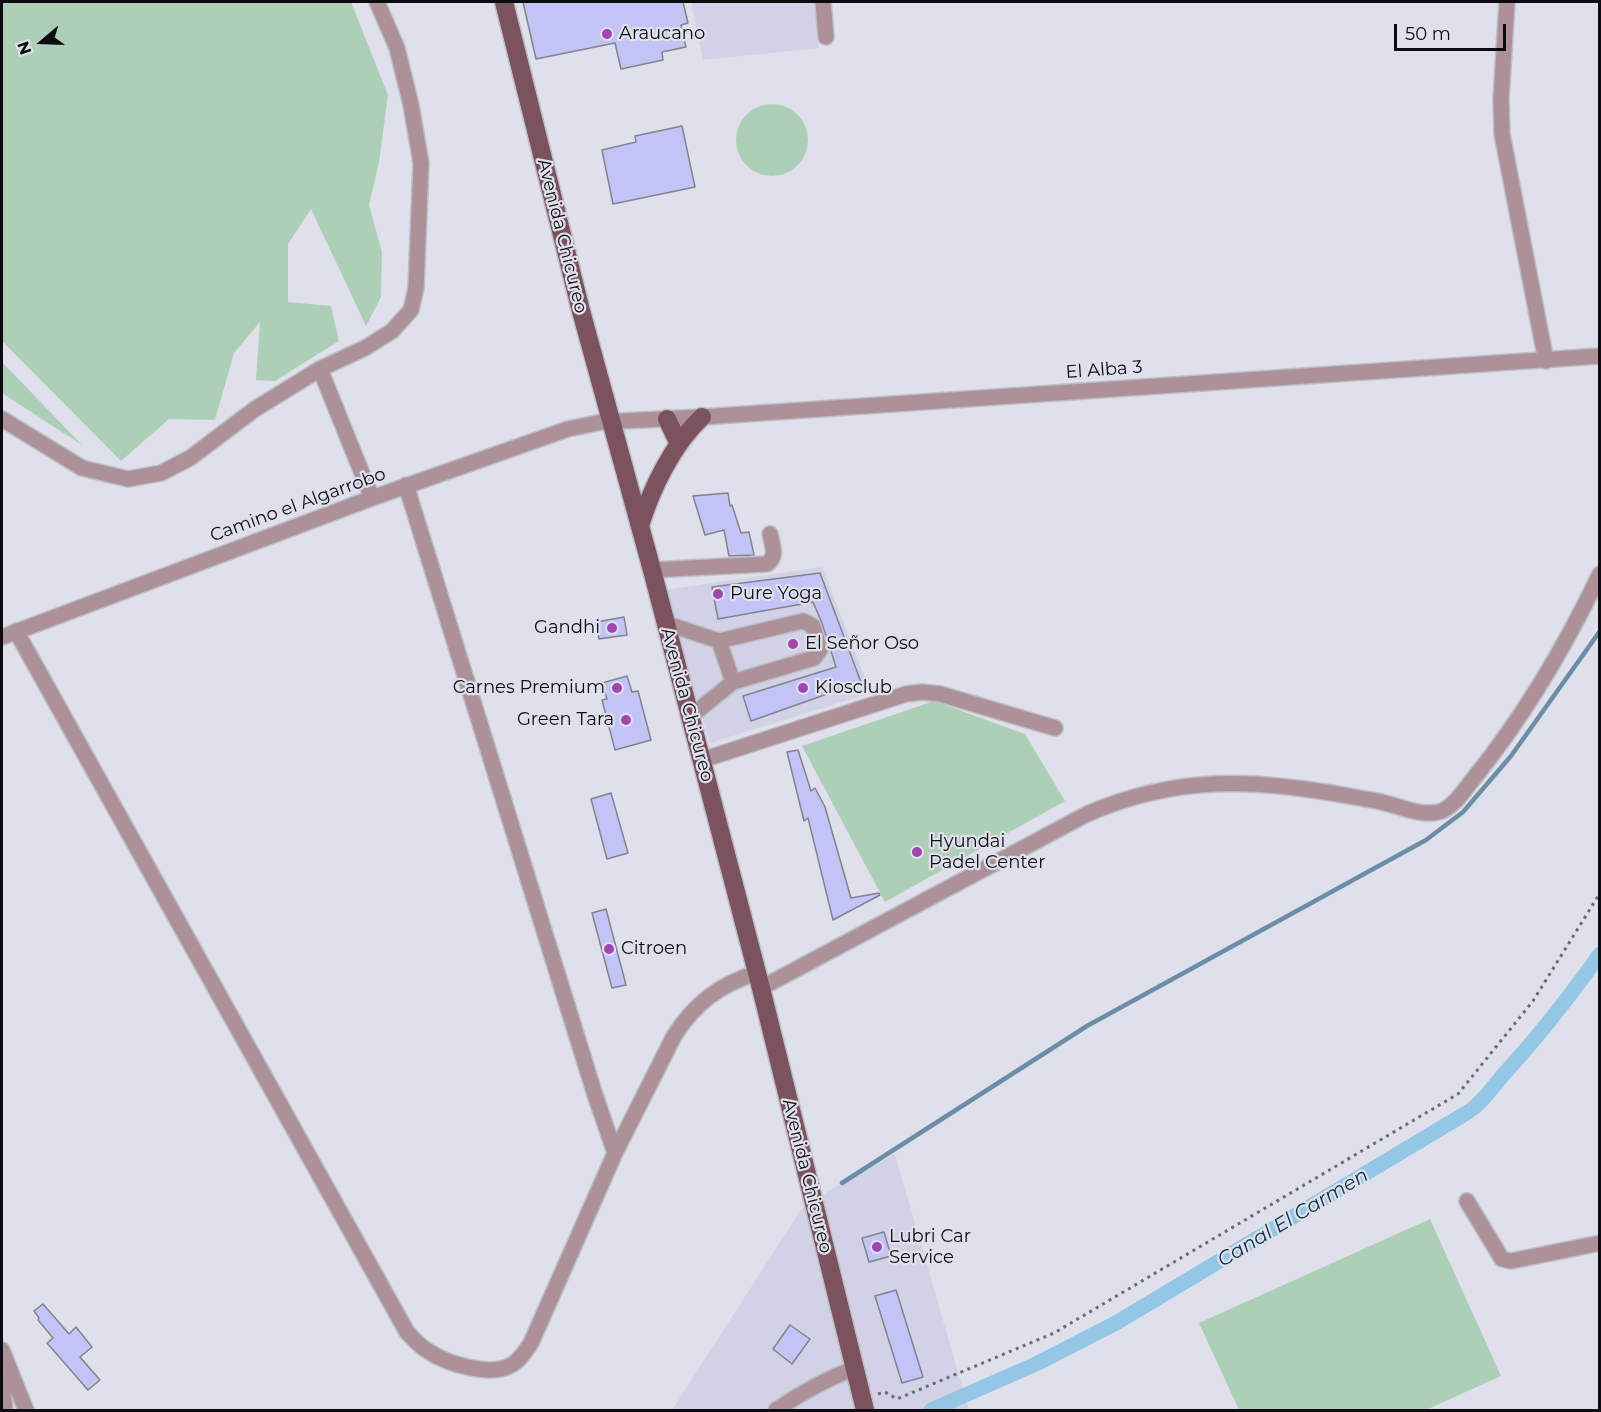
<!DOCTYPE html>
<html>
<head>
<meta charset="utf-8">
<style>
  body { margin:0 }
  #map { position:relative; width:1601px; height:1412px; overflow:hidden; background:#dfe0eb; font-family:Montserrat,sans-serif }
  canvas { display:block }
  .frame { position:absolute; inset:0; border:3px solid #0c0c10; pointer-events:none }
  .north { position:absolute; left:12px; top:12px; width:60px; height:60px; -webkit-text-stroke:4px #dfe0eb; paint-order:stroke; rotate:251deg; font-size:16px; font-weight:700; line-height:24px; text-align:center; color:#0c0c10 }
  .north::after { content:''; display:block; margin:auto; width:21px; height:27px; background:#0c0c10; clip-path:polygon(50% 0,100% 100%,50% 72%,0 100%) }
  .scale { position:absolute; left:1394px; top:24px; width:112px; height:27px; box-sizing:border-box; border:3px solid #0c0c10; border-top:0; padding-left:8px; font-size:18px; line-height:21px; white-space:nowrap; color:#0c0c10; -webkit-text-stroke:4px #dfe0eb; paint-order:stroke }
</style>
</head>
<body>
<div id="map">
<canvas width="1601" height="1412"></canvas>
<div class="frame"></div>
<div class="north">N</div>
<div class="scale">50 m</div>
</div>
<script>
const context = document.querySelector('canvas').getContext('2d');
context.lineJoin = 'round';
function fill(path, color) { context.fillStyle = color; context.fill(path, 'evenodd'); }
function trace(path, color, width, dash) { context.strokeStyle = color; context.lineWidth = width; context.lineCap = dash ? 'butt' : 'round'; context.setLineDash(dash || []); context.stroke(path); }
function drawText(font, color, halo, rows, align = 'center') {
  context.font = font + ' Montserrat,sans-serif'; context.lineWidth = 4.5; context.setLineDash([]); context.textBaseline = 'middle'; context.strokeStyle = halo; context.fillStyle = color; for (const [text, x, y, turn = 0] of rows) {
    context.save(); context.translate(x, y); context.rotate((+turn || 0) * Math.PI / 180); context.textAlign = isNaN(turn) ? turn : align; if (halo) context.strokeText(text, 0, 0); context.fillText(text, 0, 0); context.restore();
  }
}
fill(new Path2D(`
  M691,2H814L819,48L703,60Z
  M822,567L871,693L710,743L664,590Z
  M895,1154L969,1410H672L804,1205Z`), '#d1d2e5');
fill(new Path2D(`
  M2,2H351L388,95L379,162L369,205L382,252L381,297L366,326L311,209L288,244V302L331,306L339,341L275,381L256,380L260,322L234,353L215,420L169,419L121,461L2,341Z
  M736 140a36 36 0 1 1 72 0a36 36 0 1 1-72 0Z
  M2,362L82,445L2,393Z
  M934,701L1025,734L1065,801L885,902L802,746Z
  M1430,1219L1501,1376L1426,1410H1239L1199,1323Z`), '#aecfb7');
trace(new Path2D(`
  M842,1183L1087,1026L1426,840L1463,812L1511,756L1600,631`), '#6b8ea6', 4.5);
trace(new Path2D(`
  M931,1410L1036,1364L1116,1323L1468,1112C1482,1103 1492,1088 1503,1075C1538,1037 1570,996 1600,954`), '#94c6e6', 15);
const building = new Path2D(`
  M523,2H683L688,23L681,25L686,47L662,52L663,60L621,69L615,43L536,59Z
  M682,126L695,187L613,204L602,150L636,142L635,136Z
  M728,493L730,506L732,505L741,533L749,532L754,555L729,556L724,530L705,535L693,496Z
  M820,573L861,682L751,721L743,696L836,667L822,623L813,602L718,619L712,587Z
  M624,617L627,635L599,639L596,622Z
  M627,676L632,692L638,691L651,740L615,750L602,700L607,699L602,683Z
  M798,750L811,791L815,788L825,807L851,898L879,893L880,895L833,920L808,818L804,821L787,752Z
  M611,793L628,853L607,859L591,799Z
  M606,909L626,985L612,988L592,913Z
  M884,1232L891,1256L869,1262L862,1238Z
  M896,1290L923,1377L902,1383L875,1296Z
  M43,1304L69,1334L76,1327L92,1347L80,1357L100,1380L88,1390L47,1343L53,1338L38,1320L39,1318L34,1311Z
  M790,1325L810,1339L792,1364L773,1349Z`);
fill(building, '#c3c4f6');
trace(building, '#82838d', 1.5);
const minor = new Path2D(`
  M823,2L826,37
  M1507,2L1501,99L1502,134L1546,361
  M320,369L372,498
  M2,419L82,468L128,479L161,473L190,458L255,409L320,369L365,348L392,331L411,310L416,288L421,163L411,105L397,48L377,2
  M406,485L595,1095L615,1153
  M652,570L767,564C778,556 772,545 770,534
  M665,623L719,641L803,621L813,626L820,650L814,658L733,682L690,717
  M16,631L407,1332C413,1339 420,1346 428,1351C447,1364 492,1378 513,1364C521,1359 526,1350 531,1343L615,1153L674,1036C694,1004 720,984 757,973
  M2,637L372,498L568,429L602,422L702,417L1600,356
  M719,641L733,682
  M702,760L906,694L922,692L940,694L1055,728
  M761,988L1087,814C1179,774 1257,779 1354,797C1364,799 1375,800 1385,803C1402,807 1421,816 1438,812C1453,809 1465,789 1474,778C1525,715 1565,647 1600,574
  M1467,1201L1502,1259L1511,1261L1600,1243
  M2,1350L26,1410
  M2,1382L5,1410
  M776,1410C801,1393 826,1379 855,1368`);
const major = new Path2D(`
  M504,2L581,311L652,570L761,988L865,1410
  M667,419L679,444
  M640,526C651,489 673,444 702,417`);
trace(minor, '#bdbec8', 18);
trace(major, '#bdbec8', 21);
trace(new Path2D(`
  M878,1394L885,1392L897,1399L1054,1333L1458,1094L1533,1001L1600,893`), '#6c6c73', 3, [3, 4.5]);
trace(minor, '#ac9298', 15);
trace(major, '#7c525c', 18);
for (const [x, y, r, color] of [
  [607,34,6,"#a345af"],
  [718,594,6,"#a345af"],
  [612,628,6,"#a345af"],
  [793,644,6,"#a345af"],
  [617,688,6,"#a345af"],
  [803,688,6,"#a345af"],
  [626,720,6,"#a345af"],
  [917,852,6,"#a345af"],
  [609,949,6,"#a345af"],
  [877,1247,6,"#a345af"]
]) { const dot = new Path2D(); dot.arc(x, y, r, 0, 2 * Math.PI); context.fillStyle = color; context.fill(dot); trace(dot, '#dfe0eb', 2); }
drawText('18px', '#0c0c10', '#dfe0eb', [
  ["Araucano",619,34],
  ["Pure Yoga",730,594],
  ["Gandhi",600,628,"right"],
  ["El Señor Oso",805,644],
  ["Carnes Premium",605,688,"right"],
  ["Kiosclub",815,688],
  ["Green Tara",614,720,"right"],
  ["Hyundai",929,842],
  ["Padel Center",929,863],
  ["Citroen",621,949],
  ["Lubri Car",889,1237],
  ["Service",889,1258]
], 'left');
drawText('18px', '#0c0c10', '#dfe0eb', [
  ["Avenida Chicureo",562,236,76],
  ["El Alba 3",1104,370,-4],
  ["Camino el Algarrobo",298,505,-20],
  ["Avenida Chicureo",687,705,75],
  ["Avenida Chicureo",807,1176,76]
]);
drawText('italic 20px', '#073248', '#dfe0eb', [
  ["Canal El Carmen",1293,1218,-31]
]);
</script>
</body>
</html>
